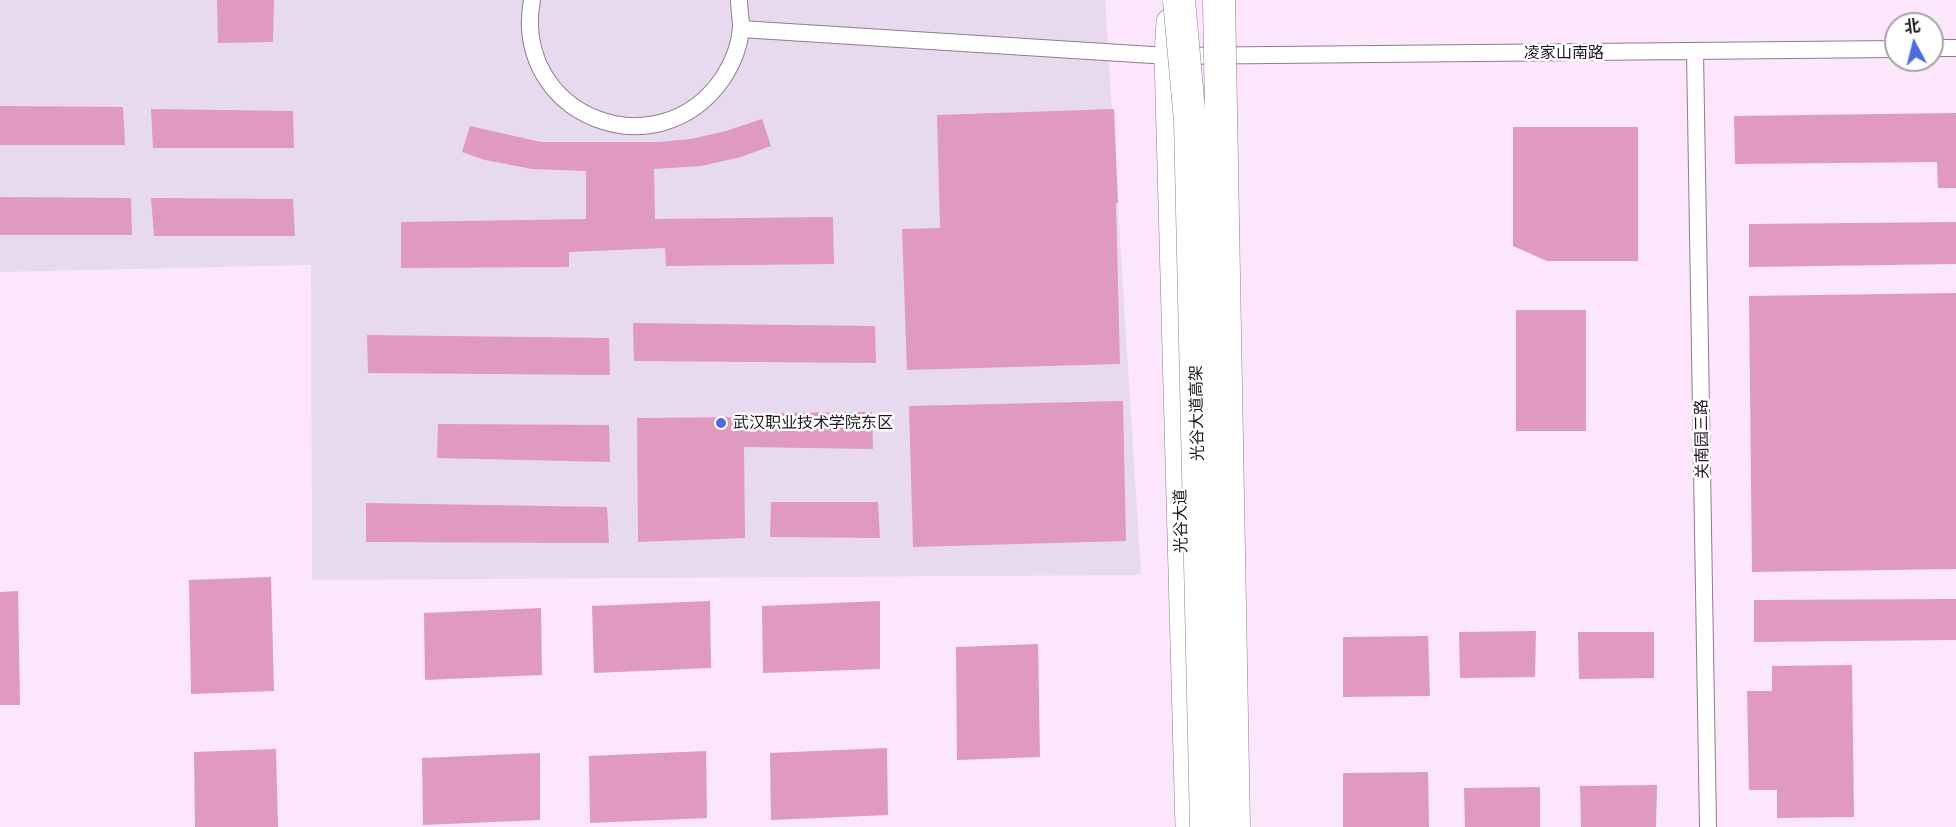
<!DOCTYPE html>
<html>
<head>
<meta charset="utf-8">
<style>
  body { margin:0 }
  #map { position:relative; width:1956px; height:827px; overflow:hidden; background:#fbe6fb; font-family:"Asap Condensed","Noto Sans SC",sans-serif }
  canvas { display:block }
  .north { position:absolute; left:1884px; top:12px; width:60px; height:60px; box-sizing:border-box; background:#fff; border:2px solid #a6a3a6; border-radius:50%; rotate:353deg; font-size:16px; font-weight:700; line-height:24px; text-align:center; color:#201820 }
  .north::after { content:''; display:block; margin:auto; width:21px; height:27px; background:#4a6de0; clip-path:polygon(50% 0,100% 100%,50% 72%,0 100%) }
</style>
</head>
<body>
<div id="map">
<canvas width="1956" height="827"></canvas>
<div class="north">北</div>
</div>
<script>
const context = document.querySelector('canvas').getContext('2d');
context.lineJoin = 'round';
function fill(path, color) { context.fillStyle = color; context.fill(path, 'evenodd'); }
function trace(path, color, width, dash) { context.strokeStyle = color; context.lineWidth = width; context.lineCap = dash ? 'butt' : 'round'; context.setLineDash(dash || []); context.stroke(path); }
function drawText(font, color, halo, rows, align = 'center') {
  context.font = font + ' "Asap Condensed","Noto Sans SC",sans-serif'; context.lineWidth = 5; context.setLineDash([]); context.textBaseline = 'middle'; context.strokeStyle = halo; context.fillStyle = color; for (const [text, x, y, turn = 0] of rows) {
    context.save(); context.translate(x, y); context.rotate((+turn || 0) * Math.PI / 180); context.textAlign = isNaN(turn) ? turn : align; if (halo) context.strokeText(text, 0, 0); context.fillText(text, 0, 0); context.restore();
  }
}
fill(new Path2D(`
  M0,0H1105L1141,575L312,580L311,265L0,272Z`), '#e8daee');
fill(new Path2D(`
  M217,0H274L273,42L218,43Z
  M0,106L123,107L125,145H0Z
  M151,109L293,111L294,148H153Z
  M1114,109L1118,203H1116L1120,364L907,370L902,229L940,228L937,115Z
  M1956,113V188H1938L1937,162L1735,164L1734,116Z
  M762,119L771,146L741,157L701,166L654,169L655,219L833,217L834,264L666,266L665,248L569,252V267L401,268V222L586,219V171L532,169L485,160L462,152L470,126L541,142H659L691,139L726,131Z
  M1513,127H1638V261H1547L1513,246Z
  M0,197L131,198L132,235H0Z
  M151,198L293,199L295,236H154Z
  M1956,222V264L1749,267V224Z
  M1956,293V569L1752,572L1749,296Z
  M1516,310H1586V431H1516Z
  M633,323L875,326L876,363L634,361Z
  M367,335L609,338L610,375L368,373Z
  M1123,401L1126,541L913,547L909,406Z
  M872,412L873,449L744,447L745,538L638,542L637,418L765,417V413Z
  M438,424L609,425L610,462L437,458Z
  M771,502H878L880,538L770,537Z
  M366,503L607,507L609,543L366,542Z
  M271,577L274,691L191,694L189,580Z
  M18,591L20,705H0V592Z
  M1956,599V640L1754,642V600Z
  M710,601L711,668L594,673L592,606Z
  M880,601V669L763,673L762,606Z
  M541,608L542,675L425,680L424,613Z
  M1536,631L1535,677L1460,678L1459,632Z
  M1578,632H1654V678L1579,679Z
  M1428,636L1430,696L1343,697V637Z
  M1038,644L1040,757L957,760L956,647Z
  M1852,665L1854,817L1777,818V790H1749L1747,691H1772V666Z
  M887,748L888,815L771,820L770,753Z
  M276,749L278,827H195L194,752Z
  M706,751L707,818L590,823L589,756Z
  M540,753V820L423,825L422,758Z
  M1428,772L1429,827H1343V773Z
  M1657,785L1656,827H1581L1580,786Z
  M1540,787V827H1465L1464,788Z`), '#e099bf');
const street = new Path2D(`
  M532,0C511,115 657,174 723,78C732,64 740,45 741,27C741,18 739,9 739,0
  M741,29L1168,56L1896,49
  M1932,48H1956
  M1695,52L1708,827`);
const primary = new Path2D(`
  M1170,22L1168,56L1189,827`);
trace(street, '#8f7c8f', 18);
trace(primary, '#8f7c8f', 28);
trace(street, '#fff', 16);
trace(primary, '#fff', 27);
const highwayBridge = new Path2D(`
  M1179,0L1190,121L1206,827
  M1219,0L1234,827`);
trace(highwayBridge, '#8f7c8f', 33, []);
trace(highwayBridge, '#fff', 32);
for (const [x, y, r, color] of [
  [721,423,6,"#4a6de0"]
]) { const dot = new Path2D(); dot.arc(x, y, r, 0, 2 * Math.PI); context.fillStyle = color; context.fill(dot); trace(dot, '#fff', 2); }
drawText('16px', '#201820', '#fff', [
  ["凌家山南路",1564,53],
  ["光谷大道高架",1197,413,-91],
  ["关南园三路",1702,439,-91],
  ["光谷大道",1181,521,-91]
]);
drawText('16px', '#201820', '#fff', [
  ["武汉职业技术学院东区",733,423]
], 'left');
</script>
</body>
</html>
